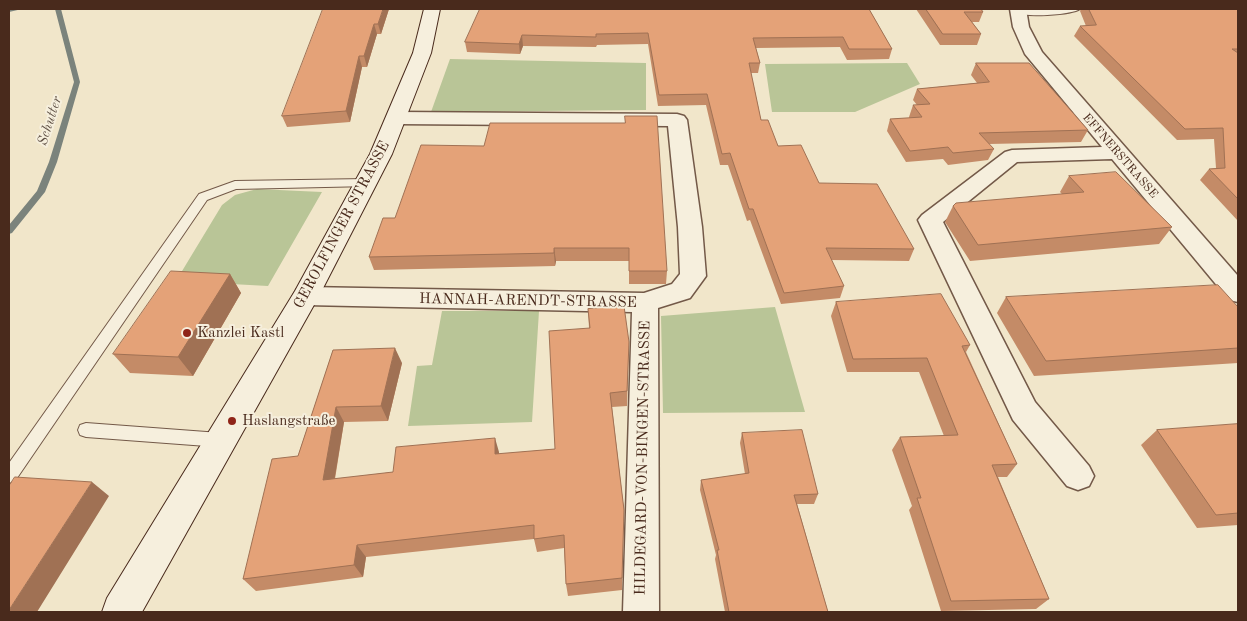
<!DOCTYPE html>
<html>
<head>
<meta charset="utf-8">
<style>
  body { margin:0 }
  #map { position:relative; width:1247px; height:621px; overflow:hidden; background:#f1e6ca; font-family:"Old Standard TT",serif }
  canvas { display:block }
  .frame { position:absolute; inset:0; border:10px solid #492a1c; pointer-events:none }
</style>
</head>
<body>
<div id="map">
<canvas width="1247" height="621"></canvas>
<div class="frame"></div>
</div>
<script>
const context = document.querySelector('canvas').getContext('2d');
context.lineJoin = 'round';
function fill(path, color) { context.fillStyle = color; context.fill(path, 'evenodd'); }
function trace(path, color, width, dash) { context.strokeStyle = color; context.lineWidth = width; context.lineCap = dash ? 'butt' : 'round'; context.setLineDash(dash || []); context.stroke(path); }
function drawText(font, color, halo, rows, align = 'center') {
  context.font = font + ' "Old Standard TT",serif'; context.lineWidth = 4; context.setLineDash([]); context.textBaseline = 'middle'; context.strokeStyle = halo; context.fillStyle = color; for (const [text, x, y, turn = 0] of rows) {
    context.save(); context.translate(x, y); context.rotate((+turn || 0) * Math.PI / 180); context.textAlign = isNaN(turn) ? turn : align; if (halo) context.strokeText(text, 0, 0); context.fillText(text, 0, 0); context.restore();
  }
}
fill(new Path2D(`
  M450,59L646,63V110L431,112Z
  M907,63L920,84L855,112H772L765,64Z
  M257,189L322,192L268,286L176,281L222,205L235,195Z
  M775,307L805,412L663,413L661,316Z
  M442,311H539L532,422L408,426L417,366L432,365Z`), '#b9c597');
fill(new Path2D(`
  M9,9H22L9,12Z
  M55,9H61L80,82L57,162L45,192L12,233L9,234V225L37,191L49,162L74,82Z`), '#7b837c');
const lane = new Path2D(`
  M1080,9C1072,15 1023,18 1015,12L1019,9Z
  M366,179L372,183L370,186L236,189L207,200L15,481L9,483V463L199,194L235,181Z
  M86,423L220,433L226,435L228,440L226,445L220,447L86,437L80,435L78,430L80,425Z`);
const street = new Path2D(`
  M1010,9H1026L1029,27L1042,52L1238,276V302L1229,300L1112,159L1017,162L943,222L1035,402L1089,466L1094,476L1089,486L1078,490L1067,486L1013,420L918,220L922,215L1005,152L1012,150L1102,147L1025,54L1013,27Z
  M397,112L677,114L684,116L687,120L702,227L706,276L690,298L658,308L659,612H623L632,312L306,305L297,303L293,296L297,289L306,287L644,293L672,284L680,274L678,227L668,126L397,124L390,122L387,118L390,114Z`);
const secondary = new Path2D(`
  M424,9H440L431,53L392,154L319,296L142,612H102L107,598L295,291L370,154L413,53Z`);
trace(lane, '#735948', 2);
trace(street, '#735948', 3);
trace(secondary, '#492a1c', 2);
fill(lane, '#f6efdd');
fill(street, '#f6efdd');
fill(secondary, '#f6efdd');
fill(new Path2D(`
  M389,9L381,34H377L367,67H362L350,122L287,127L282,116Z
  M480,9H869L892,49L889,59L847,60L840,47L756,48L760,63L758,73H751L761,120L778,146L819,183L914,249L909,261L831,260L844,286L840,298L781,304L750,220L747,221L728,165H720L706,105L658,106L648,44L597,45L596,47L523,46L520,54L467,52L465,42Z
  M916,9H981L983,12L979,22H972L981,34L977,45H940Z
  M1081,9H1238V221L1200,180L1209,169L1216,168L1214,139L1177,140L1074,36L1080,26H1086L1080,11Z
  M976,63L1088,130L1081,142L989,144L994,149L988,160L948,165L943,159L906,162L887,131L890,119L909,118V117L913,105H917L913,100L917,89L977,83L971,75Z
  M484,146L667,271L666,284H629V261H556L555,266L374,270L369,257Z
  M1069,176L1172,227L1159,244L970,261L945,222L953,206L1062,194L1060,192Z
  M230,274L241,293L193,376L130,373L113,354Z
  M1006,297L1238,307V363L1034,376L997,313Z
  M836,302L970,345L966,352L1017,464L1007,477H998L1049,599L1036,609L941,611L909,510L912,506L892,450L900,437L944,436L919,372H847L831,316Z
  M588,309L629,342L627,406L612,407L624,510L622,590L568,596L566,584L564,548L537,552L534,539L366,557L363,577L256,591L243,579L298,456L333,350L402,363L388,421L344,422L335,479L393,472L499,452V454L555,449L589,328Z
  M1238,424V525L1197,528L1141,445L1157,430Z
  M742,433L818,494L814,504H797L828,612H725L715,559L716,555L700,490L701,480L745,474L740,443Z`), '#c48b67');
fill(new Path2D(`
  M383,9H389L381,34L378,24Z
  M374,24L377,34L367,67L364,56Z
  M522,35L523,46L520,54L519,44Z
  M359,56L362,67L350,122L346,111Z
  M554,248L556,261L555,266L554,253Z
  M230,274L241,293L193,376L178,357Z
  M395,348L402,363L388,421L381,406Z
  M336,407L344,422L332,494L323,480Z
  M495,438L499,452V468L495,454Z
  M92,482L109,496L37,612H9V610Z
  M357,545L366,557L363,577L354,565Z`), '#a07154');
const building = new Path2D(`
  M323,9H383L378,24H374L364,56H359L346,111L282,116Z
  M480,9H869L892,49H849L843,37L753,38L760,63H749L761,120H768L778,146L801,145L819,183L877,184L914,249L826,248L844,286L784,293L753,209H749L730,153L722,154L707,94L659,95L648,33L596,34V37L522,35L519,44L465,42Z
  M926,9H981L983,12H964L981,34H943Z
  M1089,9H1238V49H1232L1238,53V199L1209,169L1225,168L1223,128L1185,129L1080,26L1096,25Z
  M976,63H1029L1088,130L979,133L994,149L953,153L948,147L910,151L890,119L922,117L913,105L930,104L917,89L989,82Z
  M625,116H657L667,271H629V248H554V253L369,257L383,218H395L421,145L484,146L490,123H625Z
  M1116,172L1172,227L978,245L953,206L956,203L1084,192L1069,176Z
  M171,271L230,274L178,357L113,354Z
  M1218,285L1238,307V348L1046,361L1006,297Z
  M941,294L970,345L962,346L1017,464L992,465L1049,599L951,601L917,498H921L900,437L958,435L927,358L853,359L836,302Z
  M624,306L629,342L627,391L610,393L624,510L622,578L566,584L564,535L534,539V525L357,545L354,565L243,579L272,459L298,456L333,350L395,348L381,406L336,407L323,480L393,472L396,447L495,438V454L555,449L549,331L590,328L588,309Z
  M1238,424V513L1216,515L1157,430Z
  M802,430L818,494L794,495L828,612H729L717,550H719L701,480L749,473L742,433Z
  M15,477L92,482L9,610V486Z`);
fill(building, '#e4a278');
trace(building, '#a07154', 1);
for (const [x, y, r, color] of [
  [187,333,5,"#8f2418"],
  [232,421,5,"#8f2418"]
]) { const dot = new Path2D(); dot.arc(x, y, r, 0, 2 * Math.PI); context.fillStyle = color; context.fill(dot); trace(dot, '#f6efdd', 2); }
drawText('12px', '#492a1c', '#f6efdd', [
  ["EFFNERSTRASSE",1120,156,49]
]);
drawText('italic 14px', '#5e4f44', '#f6efdd', [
  ["Schutter",50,121,-72]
]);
drawText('15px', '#492a1c', '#f6efdd', [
  ["GEROLFINGER STRASSE",342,225,-62],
  ["HANNAH-ARENDT-STRASSE",528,301,1],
  ["HILDEGARD-VON-BINGEN-STRASSE",643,458,-89]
]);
drawText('15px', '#492a1c', '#f6efdd', [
  ["Kanzlei Kastl",197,333],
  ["Haslangstraße",242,421]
], 'left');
</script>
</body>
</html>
